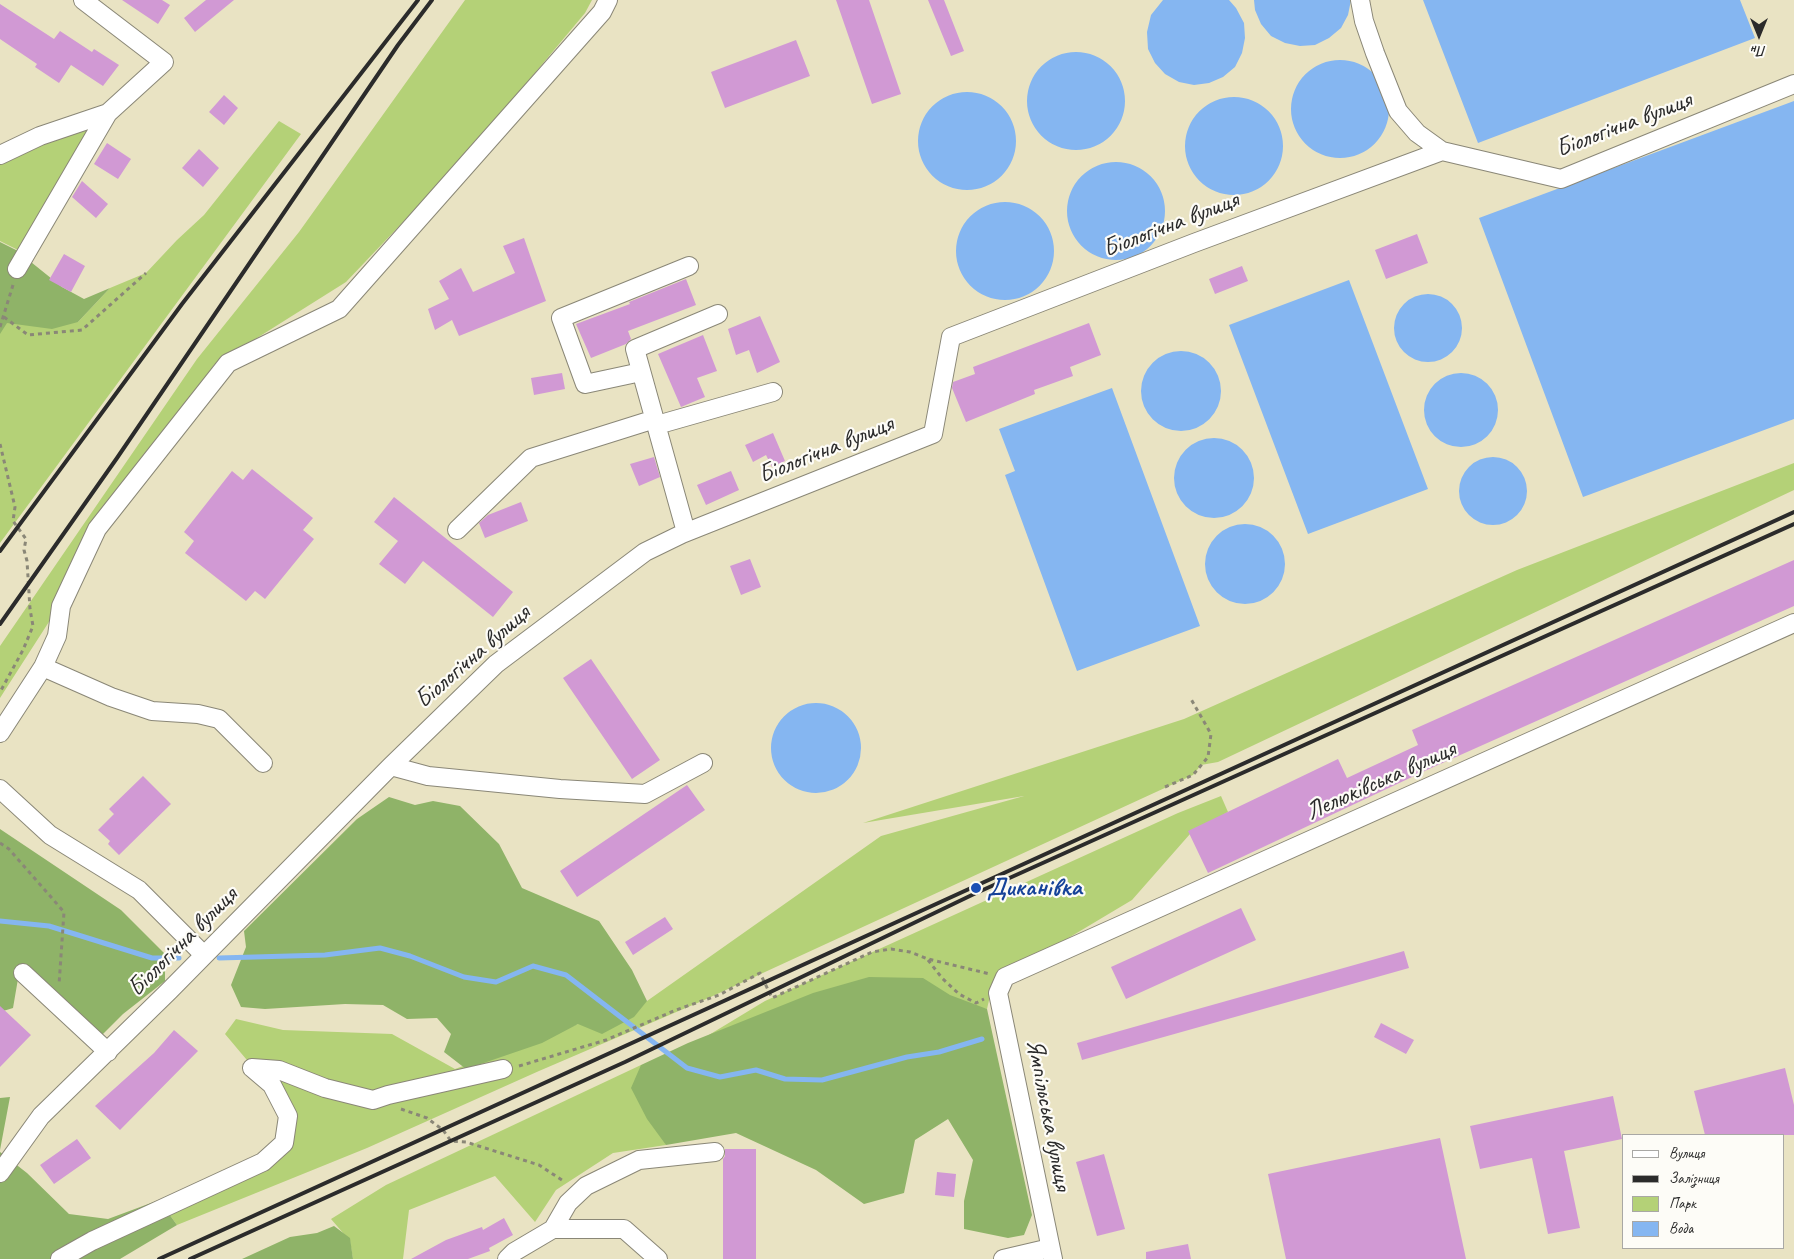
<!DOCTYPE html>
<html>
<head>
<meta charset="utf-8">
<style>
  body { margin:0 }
  #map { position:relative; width:1794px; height:1259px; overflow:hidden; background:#e9e3c3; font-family:Caveat,sans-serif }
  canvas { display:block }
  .legend { position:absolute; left:1622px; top:1134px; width:162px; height:115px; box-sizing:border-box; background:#fdfcf7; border:1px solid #a9a8a5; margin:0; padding:6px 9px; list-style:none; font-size:15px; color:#2b2b2b }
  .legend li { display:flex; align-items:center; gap:10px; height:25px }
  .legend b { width:25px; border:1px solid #a9a8a5 }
  .north { position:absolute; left:1734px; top:10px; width:50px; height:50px; -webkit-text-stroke:4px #fdfcf7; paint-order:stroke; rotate:180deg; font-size:14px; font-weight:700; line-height:20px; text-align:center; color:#2b2b2b }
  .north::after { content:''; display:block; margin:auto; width:18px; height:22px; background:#2b2b2b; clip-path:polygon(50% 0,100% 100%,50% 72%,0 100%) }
</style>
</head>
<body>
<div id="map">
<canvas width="1794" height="1259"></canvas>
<ul class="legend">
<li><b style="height:6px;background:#fff"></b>Вулиця</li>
<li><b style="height:6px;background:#2b2b2b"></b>Залізниця</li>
<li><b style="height:14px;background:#b4d177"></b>Парк</li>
<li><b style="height:14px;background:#85b6f1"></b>Вода</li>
</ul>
<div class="north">Пн</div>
</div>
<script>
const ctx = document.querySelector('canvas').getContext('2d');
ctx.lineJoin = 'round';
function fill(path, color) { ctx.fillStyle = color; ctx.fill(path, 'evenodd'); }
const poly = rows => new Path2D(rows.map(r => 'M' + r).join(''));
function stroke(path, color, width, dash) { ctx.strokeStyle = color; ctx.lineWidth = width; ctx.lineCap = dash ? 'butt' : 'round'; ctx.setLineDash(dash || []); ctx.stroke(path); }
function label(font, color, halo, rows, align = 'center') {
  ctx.font = font + ' Caveat,sans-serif'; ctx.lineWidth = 4.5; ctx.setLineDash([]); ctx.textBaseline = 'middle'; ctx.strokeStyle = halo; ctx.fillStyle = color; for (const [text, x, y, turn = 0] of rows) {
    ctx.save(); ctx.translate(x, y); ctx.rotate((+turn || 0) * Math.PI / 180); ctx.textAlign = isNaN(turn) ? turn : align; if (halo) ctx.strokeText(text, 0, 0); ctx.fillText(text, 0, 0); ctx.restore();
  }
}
fill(poly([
  [465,0,592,0,585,13,463,159,346,282,214,365,0,698,0,646,197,359,299,232],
  [108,113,26,254,0,241,0,155],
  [279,121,301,134,0,543,0,323,78,322,110,288,146,273,177,240,204,215],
  [1794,463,1794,490,1218,762,1201,765,1193,775,702,1001,539,1071,367,1148,177,1225,159,1200,263,1162,284,1143,278,1097,225,1034,236,1019,283,1030,392,1034,455,1069,578,1024,647,1001,881,836,1024,796,863,823,1184,719,1517,570],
  [1221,796,1228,812,1190,834,1132,900,993,983,987,1009,890,999,689,1047,765,1001,1178,813],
  [641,1065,666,1145,613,1153,556,1190,535,1222,495,1176,409,1210,403,1259,353,1259,350,1241,331,1219,386,1185]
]), '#b4d177');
fill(poly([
  [0,242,16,250,62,287,84,299,110,288,78,322,52,329,7,323,0,334],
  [389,797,415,805,433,801,460,806,499,844,522,888,599,921,632,970,647,1001,634,1017,602,1034,578,1024,542,1043,466,1069,444,1052,451,1034,437,1018,407,1019,383,1005,345,1004,265,1009,241,1007,231,985,246,947,244,931,357,819],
  [0,829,121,910,165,954,165,981,123,1014,101,1036,19,973,13,1008,0,1012],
  [869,977,923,978,950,995,987,1009,1032,1215,1024,1235,1008,1238,964,1229,964,1201,973,1160,948,1119,915,1140,904,1193,864,1204,816,1170,736,1133,666,1145,647,1119,631,1088,641,1065,688,1043,813,993],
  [10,1097,0,1150,0,1098],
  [0,1152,27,1173,69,1214,108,1219,159,1200,177,1225,120,1259,0,1259],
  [334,1226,350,1238,353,1259,242,1259,290,1237,317,1233]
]), '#8fb368');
fill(poly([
  [1163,0,1229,0,1236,8,1244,23,1245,38,1242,53,1235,67,1223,77,1209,83,1194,85,1179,82,1165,74,1155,63,1148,49,1147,32,1151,15],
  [1254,0,1351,0,1348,15,1341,28,1329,38,1315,45,1300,46,1285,43,1271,36,1261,24,1255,10],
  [1423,0,1740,0,1755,38,1478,143],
  '1027 101a49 49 0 1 1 98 0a49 49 0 1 1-98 0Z',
  '1291 109a49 49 0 1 1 98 0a49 49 0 1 1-98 0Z',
  '918 141a49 49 0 1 1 98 0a49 49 0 1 1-98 0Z',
  '1185 146a49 49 0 1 1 98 0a49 49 0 1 1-98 0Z',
  [1794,101,1794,419,1583,497,1479,218],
  '1067 211a49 49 0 1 1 98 0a49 49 0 1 1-98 0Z',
  '956 251a49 49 0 1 1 98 0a49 49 0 1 1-98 0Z',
  [1349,280,1428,489,1308,534,1229,325],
  '1394 328a34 34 0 1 1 68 0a34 34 0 1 1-68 0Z',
  '1141 391a40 40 0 1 1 80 0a40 40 0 1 1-80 0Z',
  '1424 410a37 37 0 1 1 74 0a37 37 0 1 1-74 0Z',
  [1112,388,1200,626,1077,671,1005,475,1015,471,999,429],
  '1174 478a40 40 0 1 1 80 0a40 40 0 1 1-80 0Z',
  '1459 491a34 34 0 1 1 68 0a34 34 0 1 1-68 0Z',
  '1205 564a40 40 0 1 1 80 0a40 40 0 1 1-80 0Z',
  '771 748a45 45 0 1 1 90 0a45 45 0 1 1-90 0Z'
]), '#85b6f1');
stroke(poly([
  [0,921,49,926,152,958,179,958],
  [219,958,325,955,380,948,410,956,464,977,496,982,533,966,566,975,687,1068,720,1077,756,1070,785,1079,822,1080,907,1057,939,1052,982,1039]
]), '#85b6f1', 5);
fill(poly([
  [122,0,162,0,170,5,158,24],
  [206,0,234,0,195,32,184,18],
  [836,0,869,0,901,94,872,104],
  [928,0,944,0,964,51,951,56],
  [0,4,54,39,60,31,92,52,94,49,119,65,103,86,71,65,59,83,35,67,37,64,0,39],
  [796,40,810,76,725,108,711,72],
  [224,95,238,108,224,125,209,112],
  [107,143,131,159,118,179,94,164],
  [199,149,219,168,203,187,182,168],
  [82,181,108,204,96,218,72,197],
  [1417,234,1428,263,1386,279,1375,250],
  [524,238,546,301,459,336,452,320,435,330,428,309,449,299,439,281,461,268,473,292,515,273,503,246],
  [64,254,85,266,71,292,49,280],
  [1242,266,1248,281,1215,294,1209,279],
  [686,279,696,305,628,331,631,339,626,344,591,358,576,324,630,304,629,302],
  [760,316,780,362,757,373,749,350,736,355,728,329],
  [1089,323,1101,355,1070,367,1073,376,1034,390,1035,394,966,422,952,388,953,382,975,374,973,367],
  [703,335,717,371,697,378,705,397,681,407,658,354],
  [562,373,565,389,534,395,531,378],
  [773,433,785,461,772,467,766,455,753,462,745,445],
  [654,457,660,477,639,486,630,464],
  [252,469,313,518,303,530,314,539,265,599,255,591,246,601,185,553,194,541,184,532,232,471,243,480],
  [731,471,739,490,706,505,697,485],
  [394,497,513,592,493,617,423,561,405,584,379,564,398,541,374,522],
  [521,502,528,521,485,538,479,523,488,515],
  [750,559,761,587,741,595,730,566],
  [1794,560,1794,606,1429,769,1208,873,1188,831,1338,759,1347,778,1418,745,1412,730],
  [591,659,660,760,632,779,563,678],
  [143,776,171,804,119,855,108,844,110,841,98,830,114,814,109,809],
  [687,785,705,810,577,897,560,871],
  [1241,908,1256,940,1126,999,1111,967],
  [665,917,673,929,633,955,625,942],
  [1404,951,1409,968,1082,1060,1077,1043],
  [0,1006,31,1035,0,1067],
  [1381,1023,1414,1040,1406,1054,1374,1037],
  [174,1030,198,1051,120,1130,95,1106,154,1053],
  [1785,1068,1794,1105,1794,1135,1705,1135,1694,1091],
  [1613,1096,1622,1139,1564,1151,1580,1228,1548,1234,1532,1158,1480,1169,1470,1126],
  [1440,1138,1466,1259,1286,1259,1268,1174],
  [77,1139,91,1158,54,1184,40,1165],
  [725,1149,756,1149,756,1259,723,1259,723,1159,725,1156],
  [1104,1154,1125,1229,1097,1236,1076,1162],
  [937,1172,956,1174,954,1197,935,1195],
  [504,1218,513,1235,489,1248,490,1251,468,1259,411,1259,446,1240,482,1227,483,1230],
  [1188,1244,1191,1259,1146,1259,1146,1252]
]), '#d199d4');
const minor = poly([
  [1360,0,1364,21,1375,53,1398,111,1417,133,1442,151],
  [0,155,40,136,108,113,164,62,83,0],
  [17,269,108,113],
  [641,372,585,384,561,318,689,266],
  [657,425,773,392],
  [457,530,531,458,655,419],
  [686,532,635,349,718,314],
  [43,667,111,697,152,711,198,714,219,719,263,763],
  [0,733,43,667,57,636,61,606,97,529,228,363,339,309,602,12,608,0],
  [391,766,428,776,560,789,645,794,703,763],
  [0,789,50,835,139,890,204,955],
  [23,973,108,1052],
  [252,1068,279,1070,325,1088,373,1100,388,1095,503,1069],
  [0,1173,41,1116,169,991,391,766,496,664,645,552,682,534,933,434,951,337,1194,243,1442,151,1561,179,1794,84],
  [553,1229,568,1203,586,1186,639,1160,715,1152],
  [60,1259,92,1241,263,1162,284,1143,288,1116,272,1085,252,1068],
  [507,1259,514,1252,553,1229,624,1229,658,1259],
  [1003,1259,1050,1248],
  [1053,1259,998,993,1005,977,1794,623]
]);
stroke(minor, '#8a8777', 20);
stroke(poly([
  [4,317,28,335,82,330,146,273],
  [0,327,13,285],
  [0,444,15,507,13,521,26,539,24,550,27,561,30,609,33,626,23,650,0,692],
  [1165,787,1193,775,1208,757,1211,734,1191,699],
  [0,843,9,849,64,912,59,985],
  [928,960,942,978,959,994,976,1003,984,999],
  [519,1066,606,1040,676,1010,719,995,760,973,772,998,872,952,891,949,910,952,928,959,990,974],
  [401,1109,427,1118,443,1130,451,1141,466,1142,539,1165,565,1182]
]), '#8a8777', 3, [4, 4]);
stroke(minor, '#fff', 18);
stroke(poly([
  [0,551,182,304,418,0],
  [0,624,117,458,398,45,432,0],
  [159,1259,1794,512],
  [190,1259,625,1062,974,894,1794,524]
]), '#2b2b2b', 4);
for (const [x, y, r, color] of [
  [976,888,6,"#1a4fb4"]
]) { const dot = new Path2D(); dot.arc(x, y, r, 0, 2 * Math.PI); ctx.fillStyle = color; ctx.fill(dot); stroke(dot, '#fdfcf7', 2); }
label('25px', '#2b2b2b', '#fdfcf7', [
  ["Біологічна вулиця",1624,125,-21],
  ["Біологічна вулиця",1171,225,-21],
  ["Біологічна вулиця",826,450,-22],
  ["Біологічна вулиця",473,657,-41],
  ["Лелюківська вулиця",1381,781,-24],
  ["Біологічна вулиця",183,942,-45],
  ["Ямпільська вулиця",1048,1115,79]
]);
label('bold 25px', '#164399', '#fdfcf7', [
  ["Диканівка",987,888]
], 'left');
</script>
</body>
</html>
